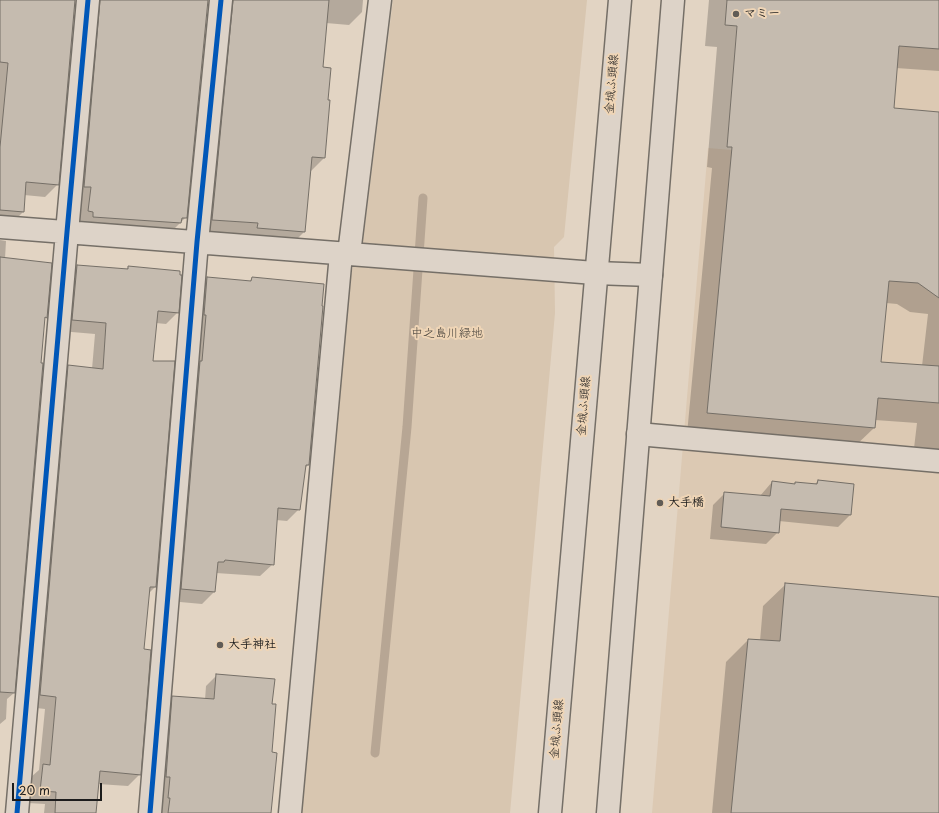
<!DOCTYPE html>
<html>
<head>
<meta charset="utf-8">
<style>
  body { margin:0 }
  #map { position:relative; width:939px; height:813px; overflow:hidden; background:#e2d4c3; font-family:"Playpen Sans",sans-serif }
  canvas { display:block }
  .scale { position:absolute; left:12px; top:783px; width:90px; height:18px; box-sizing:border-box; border:2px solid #1c1c1c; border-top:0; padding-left:5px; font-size:12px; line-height:14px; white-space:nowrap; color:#1c1c1c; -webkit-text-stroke:3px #efd5b6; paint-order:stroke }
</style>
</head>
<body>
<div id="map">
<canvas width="939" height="813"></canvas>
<div class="scale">20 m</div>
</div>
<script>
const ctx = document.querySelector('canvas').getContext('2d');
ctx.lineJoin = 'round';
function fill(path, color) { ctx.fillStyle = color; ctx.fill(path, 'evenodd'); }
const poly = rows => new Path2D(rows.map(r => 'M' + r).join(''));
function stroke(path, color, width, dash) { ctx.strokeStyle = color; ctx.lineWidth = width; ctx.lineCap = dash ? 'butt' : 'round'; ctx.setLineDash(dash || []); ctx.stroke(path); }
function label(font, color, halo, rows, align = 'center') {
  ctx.font = font + ' "Playpen Sans","Klee One",sans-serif'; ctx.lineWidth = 4; ctx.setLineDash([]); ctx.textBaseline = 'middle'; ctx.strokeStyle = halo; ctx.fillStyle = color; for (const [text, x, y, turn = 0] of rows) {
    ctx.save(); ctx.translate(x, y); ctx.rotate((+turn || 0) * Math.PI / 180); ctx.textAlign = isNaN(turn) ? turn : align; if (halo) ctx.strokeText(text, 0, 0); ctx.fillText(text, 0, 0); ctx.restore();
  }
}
fill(poly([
  [840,0,939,0,939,813,652,813,708,148,828,158]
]), '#dcc9b3');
fill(poly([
  [393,0,587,0,564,237,554,247,555,313,510,813,299,813,344,299,365,225]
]), '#d8c6b0');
fill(poly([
  [0,0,75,0,58,184,45,197,24,195,23,212,10,225,0,224],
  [77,0,207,0,186,217,173,230,76,224],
  [210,0,363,0,362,12,349,25,326,23,322,68,327,101,329,101,324,158,311,171,310,170,304,232,292,244,200,232,216,2],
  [709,0,939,0,939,71,896,68,892,109,939,113,939,467,912,465,917,423,875,420,874,428,853,448,687,434,712,168,707,167,717,47,705,46],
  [886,303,897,304,910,312,928,314,922,366,880,362],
  [0,240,6,241,5,259,46,317,43,320,14,693,7,699,6,719,0,724],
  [77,266,126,270,128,267,178,312,166,324,156,323,152,362,155,587,149,593,143,650,140,774,128,786,98,784,95,813,44,813,45,804,28,803,31,777,39,770,45,709,28,707,56,379,68,366,92,369,95,334,60,331,65,278],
  [207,278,249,282,252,278,322,307,308,465,304,469,299,509,287,521,276,520,273,564,260,576,216,573,214,592,202,604,169,601,195,290],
  [818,481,853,484,850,515,838,527,779,521,778,532,766,544,710,539,713,505,725,493,760,496,772,482,794,485,795,483,814,485],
  [786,584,939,598,939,813,712,813,726,662,748,640,760,641,763,606],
  [217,675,271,705,270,813,159,813,162,707,173,697,205,700,206,686]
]), '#0003');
stroke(poly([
  [375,753,407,427,423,198]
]), '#b7a694', 9);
const building = poly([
  [0,0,75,0,59,185,26,182,24,212,0,210,0,147,8,63,0,62,0,0],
  [100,0,208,0,187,218,182,218,181,223,93,217,93,212,88,211,91,187,84,187,100,0],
  [233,0,329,0,323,67,331,68,328,100,330,100,325,158,312,157,305,232,257,228,258,223,212,220,233,0],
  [727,0,939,0,939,49,899,46,894,108,939,112,939,298,918,283,889,281,881,362,939,366,939,403,878,398,875,428,707,413,732,147,727,147,737,26,725,25,727,0],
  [0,257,52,263,47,318,45,317,41,363,43,363,15,693,0,692,0,257],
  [77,265,128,269,128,266,180,271,180,275,182,275,179,313,158,311,153,361,175,361,156,587,150,587,144,649,151,650,141,775,100,771,96,813,55,813,56,792,40,791,43,764,50,765,56,697,40,695,68,365,103,369,106,323,72,320,77,265],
  [207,277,251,281,252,277,324,284,322,306,323,306,309,465,306,465,300,510,278,508,274,565,225,560,224,562,218,562,215,592,181,589,200,361,202,361,206,315,204,315,207,277],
  [818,480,854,484,851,515,781,509,779,533,721,527,724,492,770,496,772,481,795,484,795,482,817,484,818,480],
  [785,583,939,597,939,813,731,813,748,639,780,641,785,583],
  [216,674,275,679,272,704,276,704,272,752,277,753,271,813,168,813,170,798,168,798,170,777,166,777,172,696,214,699,216,674]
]);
fill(building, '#c5bbaf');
stroke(building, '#756f67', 1);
const minor = poly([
  [0,227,595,273,651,275],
  [349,254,380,0],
  [638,434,939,461],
  [17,813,67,232,88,0],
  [150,813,197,242,221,0],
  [290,813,341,254]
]);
const major = poly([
  [550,813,620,0],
  [608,813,673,0]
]);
stroke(minor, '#756f67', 25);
stroke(major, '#756f67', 25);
stroke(minor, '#ddd3c8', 22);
stroke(major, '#ddd3c8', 22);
stroke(poly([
  [17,813,67,232,88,0],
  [150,813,197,242,221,0]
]), '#0057b8', 5);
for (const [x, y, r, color] of [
  [736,14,4,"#615c56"],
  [660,503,4,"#615c56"],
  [220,645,4,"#615c56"]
]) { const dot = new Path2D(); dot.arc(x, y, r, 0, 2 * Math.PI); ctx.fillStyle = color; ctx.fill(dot); stroke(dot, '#efd5b6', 1.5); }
label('bold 12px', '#1c1c1c', '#efd5b6', [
  ["マミー",744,14],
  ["大手橋",668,503],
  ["大手神社",228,645]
], 'left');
label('12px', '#1c1c1c', '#efd5b6', [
  ["金城ふ頭線",612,84,-85],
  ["金城ふ頭線",584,406,-85],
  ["金城ふ頭線",557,729,-85]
]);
label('12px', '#49443d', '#efd5b6', [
  ["中之島川緑地",447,334]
]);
</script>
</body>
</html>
